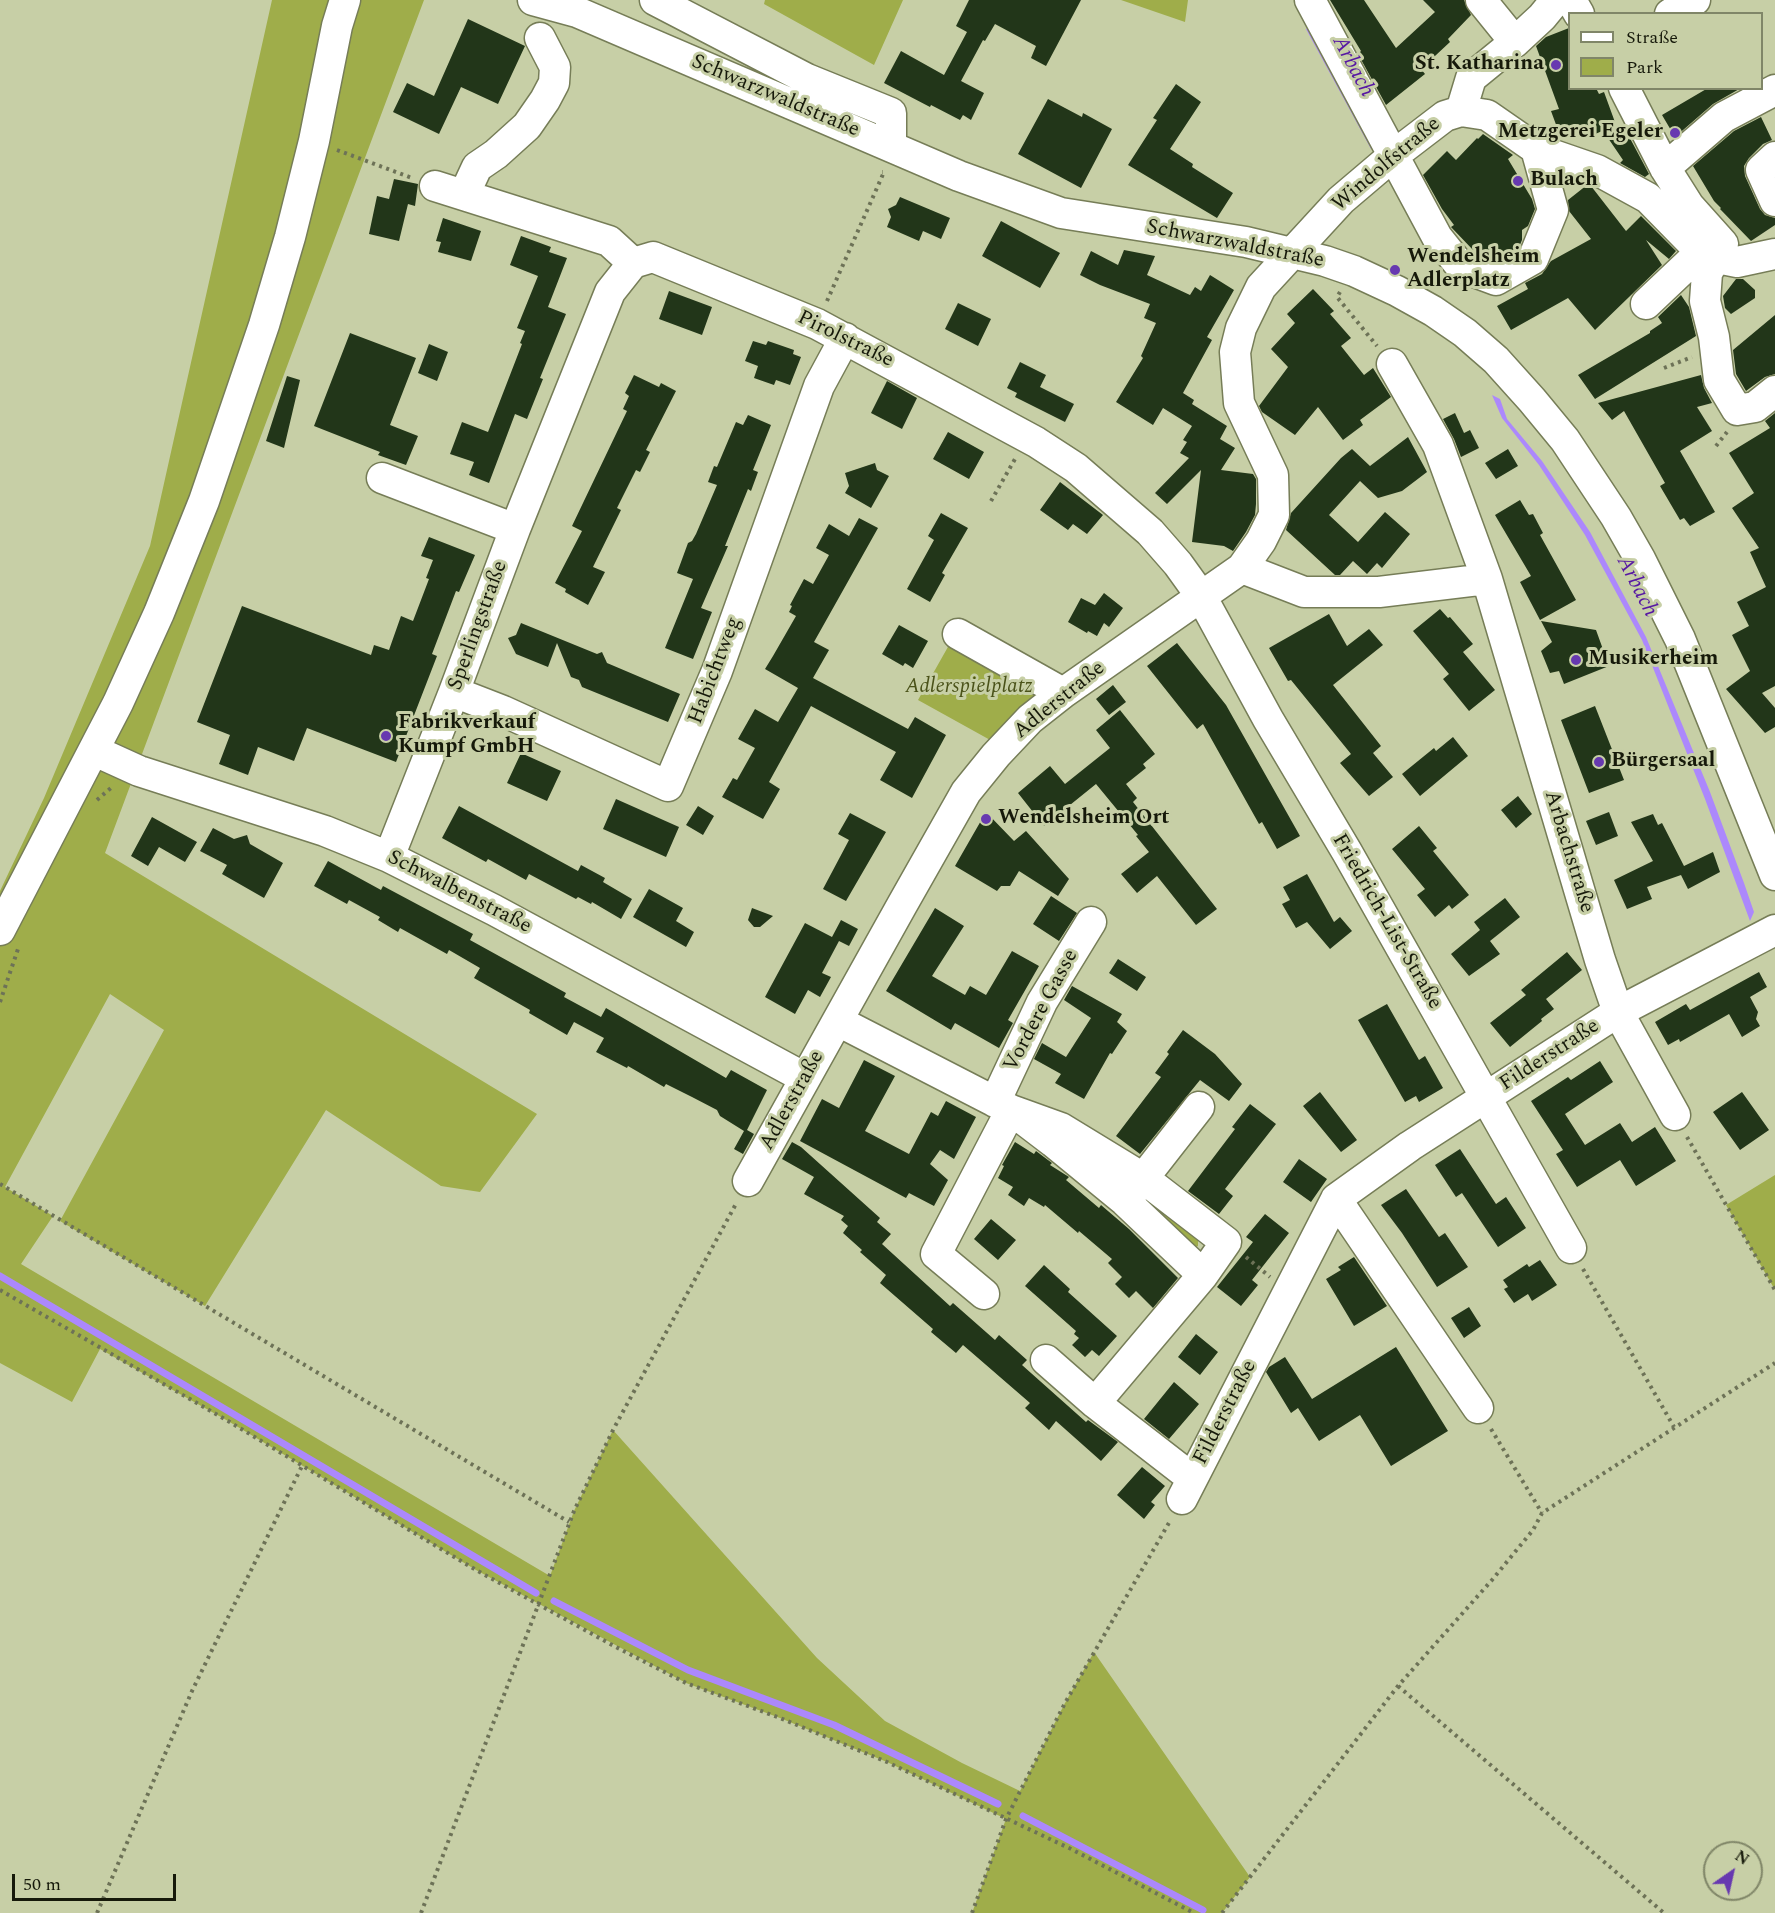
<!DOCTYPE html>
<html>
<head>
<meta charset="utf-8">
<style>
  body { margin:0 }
  #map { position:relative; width:1775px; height:1913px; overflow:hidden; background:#c7cfa6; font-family:Spectral,serif }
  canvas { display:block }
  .legend { position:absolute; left:1568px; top:12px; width:195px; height:78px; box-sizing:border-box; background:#c7cfa6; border:2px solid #808668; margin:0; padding:8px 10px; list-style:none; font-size:18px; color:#16190a }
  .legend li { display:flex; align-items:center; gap:12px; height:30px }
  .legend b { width:30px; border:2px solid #808668 }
  .north { position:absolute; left:1703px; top:1841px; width:60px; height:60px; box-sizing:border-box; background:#c7cfa6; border:2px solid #808668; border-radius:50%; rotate:34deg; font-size:16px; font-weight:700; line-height:24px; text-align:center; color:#16190a }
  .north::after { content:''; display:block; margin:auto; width:21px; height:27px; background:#6739b0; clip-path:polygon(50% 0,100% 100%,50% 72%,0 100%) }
  .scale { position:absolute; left:12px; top:1874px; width:164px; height:27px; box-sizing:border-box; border:3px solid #16190a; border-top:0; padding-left:8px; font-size:18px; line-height:21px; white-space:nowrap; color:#16190a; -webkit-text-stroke:4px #c7cfa6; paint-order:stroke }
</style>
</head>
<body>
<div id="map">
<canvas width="1775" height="1913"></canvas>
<ul class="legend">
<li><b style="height:8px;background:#fff"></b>Straße</li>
<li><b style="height:16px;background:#9fad4a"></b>Park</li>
</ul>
<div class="north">N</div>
<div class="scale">50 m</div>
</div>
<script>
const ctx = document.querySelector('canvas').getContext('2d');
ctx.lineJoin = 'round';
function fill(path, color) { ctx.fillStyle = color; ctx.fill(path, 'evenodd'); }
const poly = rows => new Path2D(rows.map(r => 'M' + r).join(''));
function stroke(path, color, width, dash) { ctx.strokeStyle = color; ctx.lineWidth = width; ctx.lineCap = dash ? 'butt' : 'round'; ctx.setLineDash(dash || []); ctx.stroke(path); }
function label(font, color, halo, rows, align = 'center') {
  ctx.font = font + ' Spectral,serif'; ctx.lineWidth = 6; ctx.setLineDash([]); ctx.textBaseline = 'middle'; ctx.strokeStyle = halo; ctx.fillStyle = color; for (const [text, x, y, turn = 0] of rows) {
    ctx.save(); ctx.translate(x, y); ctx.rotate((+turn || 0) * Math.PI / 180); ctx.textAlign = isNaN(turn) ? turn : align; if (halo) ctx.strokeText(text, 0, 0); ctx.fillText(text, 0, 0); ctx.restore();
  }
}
fill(poly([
  [272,0,424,0,105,853,537,1114,480,1192,441,1186,326,1110,205,1306,60,1221,164,1030,110,994,5,1187,53,1216,21,1264,550,1576,574,1511,613,1430,817,1658,885,1721,962,1763,1020,1791,1065,1703,1094,1652,1250,1877,1222,1913,972,1913,1006,1819,887,1762,780,1718,686,1683,476,1570,228,1421,100,1349,72,1402,0,1363,0,891,44,798,150,546],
  [765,0,903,0,874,65,764,4],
  [1121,0,1188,0,1185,22],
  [953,638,1048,691,992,741,918,700],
  [1775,1175,1775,1290,1726,1205],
  [1154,1201,1198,1237,1198,1246,1194,1248,1148,1209]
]), '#9fad4a');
fill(poly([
  [1312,26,1377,145,1371,149,1306,29],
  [1492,395,1500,399,1507,419,1542,461,1590,532,1646,637,1710,792,1744,883,1754,912,1750,921,1705,799,1642,640,1585,535,1539,465,1502,418]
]), '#ac88fc');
stroke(poly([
  [0,1276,536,1593],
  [554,1601,688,1670,834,1725,998,1804],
  [1023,1816,1203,1910]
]), '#ac88fc', 7);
fill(poly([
  [969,0,1081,0,1046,66,1031,58,1036,46,995,24,985,41,983,40,961,81,984,93,971,120,963,115,960,120,931,105,930,107,884,83,901,51,944,75,967,32,956,26],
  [1330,0,1364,0,1396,48,1435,12,1423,0,1464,0,1471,15,1448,39,1450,42,1421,69,1425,74,1386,105,1358,54,1361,51],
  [468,19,525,46,498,104,461,87,439,134,393,112,407,83,434,96],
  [1569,28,1569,88,1596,88,1599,94,1604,92,1616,125,1586,138,1569,129,1569,132,1567,132,1565,127,1558,130,1551,111,1559,109,1536,46,1546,37],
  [1176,84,1201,102,1170,149,1193,164,1192,167,1233,193,1217,218,1128,165,1157,120,1153,118],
  [1708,88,1741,88,1713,104,1675,137,1662,115],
  [1048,99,1082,117,1083,113,1112,129,1081,188,1018,154],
  [1761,117,1772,140,1763,144,1749,158,1744,166,1745,176,1760,209,1765,215,1775,218,1775,225,1751,241,1720,209,1721,208,1714,201,1693,166,1734,131],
  [1624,127,1649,174,1645,177,1620,163,1623,160,1608,138],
  [1483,134,1513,155,1508,159,1532,199,1535,209,1528,226,1522,230,1522,240,1519,247,1496,260,1474,254,1474,251,1451,227,1454,225,1442,209,1423,175,1447,151,1456,160,1477,138,1478,139],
  [394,179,418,184,415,206,408,204,399,241,369,234,377,196,389,199],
  [1587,185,1591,186,1626,231,1641,216,1676,251,1669,259,1646,240,1662,265,1595,330,1568,298,1511,330,1497,306,1528,289,1525,283,1542,274,1551,261,1591,239,1569,211,1568,200],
  [900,197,950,218,941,239,923,231,919,241,887,227,891,217,888,209,896,205],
  [443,218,481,231,471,261,438,252,441,242,436,241],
  [1001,221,1060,253,1040,288,982,256],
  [521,236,551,247,549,252,567,258,548,307,566,314,540,378,543,379,527,419,515,414,489,483,469,475,474,462,450,454,462,422,488,432,522,344,520,343,525,331,517,328,538,276,510,265],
  [1124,250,1155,256,1147,275,1190,295,1195,287,1201,291,1210,275,1234,290,1207,337,1212,340,1183,393,1194,400,1192,404,1227,426,1220,439,1235,448,1221,470,1253,474,1256,479,1256,504,1255,515,1246,532,1233,551,1224,546,1192,542,1201,470,1167,504,1155,493,1189,458,1180,453,1187,442,1183,440,1192,426,1163,408,1153,425,1116,402,1143,358,1141,356,1156,323,1144,318,1150,304,1100,285,1080,275,1091,251,1118,265],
  [1736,279,1743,279,1755,290,1755,298,1731,314,1725,308,1723,296],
  [1313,289,1334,311,1330,314,1351,338,1341,346,1364,375,1373,368,1391,397,1360,420,1363,425,1343,440,1318,407,1295,435,1262,412,1259,406,1288,367,1271,349,1295,323,1287,314],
  [669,291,712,307,702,335,659,319],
  [1681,295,1689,307,1696,336,1595,399,1578,375,1650,333,1650,331,1662,323,1658,317],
  [958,303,991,319,978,346,945,329],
  [1775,315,1775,374,1765,377,1746,391,1736,374,1733,350],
  [350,333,416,358,390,425,418,436,406,465,378,455,380,452,314,426],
  [753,341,766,345,768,341,794,350,793,354,801,357,790,385,776,380,774,385,754,378,758,366,745,361],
  [429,344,448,352,437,381,418,373],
  [1020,362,1046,375,1040,387,1074,404,1065,422,1015,397,1017,393,1007,388],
  [634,375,659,387,661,383,676,391,646,450,650,452,640,472,636,470,617,508,621,510,593,567,605,572,588,605,565,592,566,589,555,583,582,531,572,526,627,411,623,409,629,396,625,393],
  [1701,375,1704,388,1712,403,1697,407,1712,431,1680,451,1715,512,1690,526,1684,518,1680,520,1660,486,1665,483,1624,411,1612,420,1598,403],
  [287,376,300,380,284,448,266,441],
  [887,381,917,398,902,429,871,413],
  [1455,413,1464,433,1470,430,1479,448,1461,457,1454,439,1443,419],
  [1775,413,1775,686,1762,693,1775,708,1775,727,1765,733,1726,689,1750,671,1732,635,1749,626,1737,602,1766,587,1750,552,1759,548,1732,508,1754,493,1729,453,1770,428,1765,421],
  [748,415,771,425,753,470,758,472,751,491,748,489,725,546,728,546,701,608,712,612,693,659,665,648,693,579,677,573,688,543,692,541,696,534,717,485,708,482,714,466,717,467,736,422,743,425],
  [948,432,984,452,969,479,933,459],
  [1408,437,1427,472,1402,491,1378,498,1360,481,1329,515,1358,542,1385,512,1410,534,1382,568,1377,563,1367,574,1353,561,1340,575,1335,575,1286,530,1291,513,1341,458,1352,449,1370,466],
  [1508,449,1518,466,1496,479,1485,463],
  [875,463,877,470,889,476,871,508,845,493,849,486,845,473],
  [1060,482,1103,515,1087,534,1073,524,1068,530,1040,510],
  [1520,500,1529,515,1533,514,1543,533,1540,535,1576,600,1540,620,1520,582,1531,576,1495,515],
  [941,513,968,528,942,573,945,575,930,602,907,589,934,540,928,536],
  [859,518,878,528,814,642,829,650,813,678,908,729,915,717,946,735,912,798,880,780,896,752,811,706,769,782,780,789,763,819,722,797,733,778,737,780,755,748,738,739,755,709,778,722,798,688,765,669,773,656,775,657,773,656,796,616,789,612,792,606,790,605,804,579,813,584,829,555,816,548,829,524,849,536],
  [429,537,475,555,459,592,456,591,432,654,437,656,396,762,307,728,294,761,258,747,248,775,219,764,230,735,197,722,242,606,371,655,374,645,389,650,401,616,413,621,429,579,426,578,433,560,421,556],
  [1104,593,1123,608,1109,627,1104,623,1097,636,1088,631,1087,633,1068,622,1081,598,1095,605],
  [1440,609,1448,618,1450,617,1473,644,1463,652,1495,690,1469,711,1443,679,1449,674,1413,631],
  [1329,614,1347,646,1369,629,1383,645,1333,685,1381,746,1373,753,1393,777,1369,796,1340,763,1351,754,1291,680,1288,681,1269,648],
  [1541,621,1596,630,1609,666,1564,684,1559,671,1550,673,1541,651,1552,642],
  [521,623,597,654,602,652,607,663,680,694,668,722,582,687,579,680,571,677,557,643,548,667,516,654,508,638,516,635],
  [899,625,928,641,913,668,905,663,903,666,882,654],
  [1177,643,1226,705,1300,836,1277,849,1262,822,1259,824,1203,724,1197,729,1147,666],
  [1113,685,1126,702,1109,715,1096,699],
  [1595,706,1624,780,1589,793,1561,720],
  [1120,710,1155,754,1143,764,1146,768,1126,784,1137,798,1133,802,1217,909,1196,925,1157,876,1137,893,1121,874,1149,852,1136,836,1138,835,1096,784,1044,826,1018,793,1050,766,1065,784,1110,748,1096,730],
  [1453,737,1468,756,1420,796,1402,774,1434,748,1436,751],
  [521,753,561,771,547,801,507,783],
  [1518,796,1532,814,1516,828,1501,810],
  [616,799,679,827,666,857,603,829],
  [459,806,578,871,581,865,605,878,603,882,632,899,621,919,592,902,591,904,578,897,576,899,529,874,526,880,488,859,486,862,442,838],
  [698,806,714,816,703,835,686,825],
  [986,812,1014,841,1026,831,1069,879,1058,896,1019,871,1010,886,1001,886,997,891,955,866],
  [1609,812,1618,836,1596,845,1586,821],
  [850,813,886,832,846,901,823,889,849,840,838,834],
  [1653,814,1658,825,1662,823,1684,866,1713,852,1720,872,1688,889,1681,875,1647,887,1652,899,1627,909,1614,880,1653,861,1631,822],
  [152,817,197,842,185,862,159,847,148,866,131,856],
  [1419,826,1437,848,1433,851,1469,895,1452,909,1449,905,1435,917,1417,895,1425,889,1392,849],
  [213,828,234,839,247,835,250,844,283,863,264,898,222,874,227,865,200,851],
  [328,861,381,890,383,886,473,934,470,940,566,993,564,997,601,1017,606,1008,726,1078,731,1070,767,1090,747,1130,754,1134,743,1154,734,1149,744,1131,720,1116,717,1110,692,1097,666,1084,664,1087,628,1066,627,1068,596,1052,604,1038,574,1022,567,1035,529,1013,530,1010,474,978,480,968,449,950,447,954,400,928,398,932,378,920,380,917,349,900,347,904,314,886],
  [1307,874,1334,922,1340,917,1352,931,1330,949,1307,922,1296,928,1282,904,1290,900,1283,887],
  [649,889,683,908,676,921,694,932,686,947,633,917],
  [1051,896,1077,913,1059,941,1033,924],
  [1505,898,1520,917,1490,941,1500,954,1469,976,1451,954,1480,930,1474,922],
  [752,908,773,916,760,927,754,927,748,920],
  [935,908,964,926,932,976,965,995,970,986,986,995,1012,951,1039,966,1008,1020,1013,1023,999,1048,955,1023,951,1030,886,991],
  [841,920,858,929,849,946,839,941,822,973,831,977,820,997,808,990,795,1014,765,997,805,923,832,937],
  [1567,952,1582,970,1546,999,1554,1009,1541,1019,1542,1021,1510,1047,1490,1023,1526,995,1521,990],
  [1118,959,1146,977,1137,991,1109,973],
  [1759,972,1767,987,1750,997,1758,1012,1756,1019,1760,1026,1742,1037,1729,1014,1680,1042,1679,1039,1668,1045,1655,1022,1686,1004,1690,1010],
  [1072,986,1122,1014,1117,1022,1127,1031,1112,1054,1110,1053,1084,1099,1055,1083,1061,1074,1034,1059,1042,1043,1066,1057,1091,1018,1064,1000],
  [1387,1004,1419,1060,1425,1056,1443,1088,1419,1102,1416,1096,1405,1102,1358,1020],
  [1183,1030,1215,1054,1242,1084,1229,1101,1200,1080,1140,1154,1116,1136,1161,1077,1155,1073,1169,1054,1167,1052],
  [864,1060,895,1076,865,1131,909,1154,931,1112,938,1116,946,1101,976,1117,954,1159,940,1150,930,1164,948,1180,934,1206,909,1193,906,1198,800,1141,822,1099,839,1108],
  [1600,1061,1613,1082,1565,1114,1585,1145,1620,1123,1632,1142,1655,1127,1676,1161,1636,1186,1620,1160,1577,1187,1556,1154,1563,1150,1531,1101,1568,1077,1571,1080],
  [1320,1092,1357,1140,1341,1152,1303,1106],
  [1742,1092,1769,1130,1740,1150,1713,1112],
  [1250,1104,1276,1124,1225,1189,1233,1196,1219,1214,1188,1191,1235,1129,1232,1127],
  [792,1142,801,1147,880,1218,877,1222,891,1234,882,1244,950,1306,953,1303,995,1340,999,1335,1027,1360,1022,1365,1086,1422,1088,1420,1118,1442,1101,1461,1056,1421,1049,1430,1025,1408,1030,1403,963,1345,956,1353,931,1332,933,1329,880,1283,886,1275,860,1252,862,1250,843,1233,848,1226,841,1220,844,1216,804,1194,814,1177,782,1159],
  [1015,1142,1034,1154,1036,1151,1052,1163,1050,1165,1069,1177,1066,1180,1099,1208,1101,1205,1129,1229,1178,1278,1153,1308,1136,1291,1129,1298,1115,1284,1122,1277,1108,1263,1112,1259,1079,1231,1078,1233,1045,1205,1044,1207,1029,1198,1024,1206,1008,1195,1013,1187,998,1178,1004,1166,1002,1165],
  [1460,1149,1496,1204,1506,1197,1526,1228,1498,1247,1462,1193,1456,1197,1435,1165],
  [1299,1159,1327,1179,1311,1202,1283,1182],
  [1406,1189,1439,1237,1445,1233,1468,1267,1437,1287,1402,1233,1381,1205],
  [1265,1214,1289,1233,1252,1280,1258,1285,1241,1306,1217,1287,1253,1242,1246,1237],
  [991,1219,1016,1240,998,1260,974,1239],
  [1354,1257,1387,1306,1354,1326,1326,1279,1341,1270,1338,1267],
  [1540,1260,1557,1285,1532,1301,1528,1294,1514,1303,1504,1289,1508,1287,1503,1280,1527,1264,1529,1267],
  [1044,1265,1070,1289,1068,1292,1117,1336,1099,1356,1092,1350,1085,1357,1072,1345,1079,1338,1074,1334,1076,1331,1025,1286],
  [1469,1307,1481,1326,1464,1338,1451,1318],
  [1196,1334,1218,1352,1200,1375,1178,1357],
  [1396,1347,1448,1431,1391,1466,1360,1415,1319,1441,1298,1408,1291,1413,1266,1372,1269,1367,1285,1357,1312,1399],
  [1174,1382,1199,1404,1169,1439,1144,1419],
  [1142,1467,1165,1486,1151,1502,1155,1505,1144,1519,1117,1495]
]), '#223619');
const minor = poly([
  [533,0,577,12],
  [559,0,577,12,959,176,1061,213,1246,242,1325,261,1354,271,1397,291,1433,311,1465,333,1496,360,1532,400,1565,440,1616,517,1640,559,1680,639,1775,875],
  [655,0,807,79,891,113,891,146],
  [1310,0,1437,237,1461,267,1496,280,1533,259,1553,210,1536,149],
  [1481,0,1515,42],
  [1571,0,1579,14],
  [1670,14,1695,0],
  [1624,88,1665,168,1689,206,1723,244,1707,273,1705,301,1714,337,1719,380,1737,410,1755,407,1775,391],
  [1461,111,1471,78,1515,42,1542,17,1556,0],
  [1775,157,1761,170,1775,201],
  [1665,168,1724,117,1775,90],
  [435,186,609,241,633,263,653,257,817,324,1036,442,1076,468,1150,532,1178,564,1201,596,1268,719,1347,852,1571,1248],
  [464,195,477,167,496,154,527,126,545,100,554,83,555,67,540,38],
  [1646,304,1703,250],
  [1392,364,1438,445,1487,579,1600,960,1618,1012,1675,1115],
  [382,478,515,529],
  [1242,568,1304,592,1379,592,1487,579],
  [958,634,1063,693],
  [454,692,503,711,668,786,717,671,819,386,845,338],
  [95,751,139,771,325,831,389,857,494,910,805,1078],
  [389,857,454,692,515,529,610,292,633,263],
  [0,930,118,703,159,613,204,501,264,325,290,237,314,141,337,26,345,0],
  [838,1021,1011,1110,1053,1142,1125,1201,1203,1275,1095,1403],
  [995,1102,1042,1002,1091,922],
  [748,1181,902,905,966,792,996,755,1030,719,1063,693,1242,568,1261,541,1274,515,1273,475,1239,403,1235,352,1241,328,1261,287,1341,200,1394,155,1445,116,1461,111,1487,115,1536,149,1597,170,1648,198,1693,244,1717,258,1737,262,1775,254],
  [1131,1194,1199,1107],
  [1336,1199,1478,1408],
  [984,1294,936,1254,1011,1110,1061,1128,1143,1178,1226,1242,1203,1275],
  [1046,1360,1095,1403,1184,1472],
  [1182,1499,1336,1199,1410,1146,1618,1012,1775,930]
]);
stroke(minor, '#767d57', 33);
stroke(poly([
  [337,150,412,178],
  [1340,292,1337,297,1377,346],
  [827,301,884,172,882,172],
  [1664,368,1692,357],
  [1716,446,1727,432],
  [991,501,1015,459],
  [97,800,112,787],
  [0,1002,18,949],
  [1687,1137,1775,1290],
  [0,1184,569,1522],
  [1246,1257,1270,1277],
  [1583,1269,1674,1427],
  [0,1290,228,1421,476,1570,614,1646,686,1683,780,1718,887,1762,1071,1849,1194,1913],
  [1491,1429,1542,1513],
  [1398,1686,1664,1913],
  [97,1913,192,1691,302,1466],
  [421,1913,574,1511,613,1430,737,1202],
  [972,1913,1006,1819,1065,1703,1170,1521],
  [1222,1913,1398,1686,1492,1580,1533,1530,1542,1513,1775,1363]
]), '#6d7257', 4, [3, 4.5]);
stroke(minor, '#fff', 30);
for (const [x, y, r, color] of [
  [1556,65,6,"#6739b0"],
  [1675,133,6,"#6739b0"],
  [1518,181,6,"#6739b0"],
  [1395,270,6,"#6739b0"],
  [1576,660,6,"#6739b0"],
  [386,736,6,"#6739b0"],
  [1599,762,6,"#6739b0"],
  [986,819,6,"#6739b0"]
]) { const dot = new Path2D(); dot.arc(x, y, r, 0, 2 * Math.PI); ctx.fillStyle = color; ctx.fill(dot); stroke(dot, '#c7cfa6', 2); }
label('bold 21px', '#16190a', '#c7cfa6', [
  ["St. Katharina",1544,65,"right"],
  ["Metzgerei Egeler",1663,133,"right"],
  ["Bulach",1530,181],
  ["Wendelsheim",1407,258],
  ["Adlerplatz",1407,282],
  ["Musikerheim",1588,660],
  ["Fabrikverkauf",398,724],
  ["Kumpf GmbH",398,748],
  ["Bürgersaal",1611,762],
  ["Wendelsheim Ort",998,819]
], 'left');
label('21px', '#16190a', '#c7cfa6', [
  ["Schwarzwaldstraße",775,97,23],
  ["Windolfstraße",1387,165,-40],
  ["Schwarzwaldstraße",1235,245,11],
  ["Pirolstraße",845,340,26],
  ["Sperlingstraße",479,626,-70],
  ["Habichtweg",716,671,-69],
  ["Adlerstraße",1060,701,-39],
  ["Arbachstraße",1568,852,73],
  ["Schwalbenstraße",459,893,27],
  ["Friedrich-List-Straße",1386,922,60],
  ["Vordere Gasse",1042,1011,-62],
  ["Filderstraße",1550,1056,-33],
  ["Adlerstraße",793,1101,-61],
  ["Filderstraße",1226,1413,-63]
]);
label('italic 21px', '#4a5219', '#c7cfa6', [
  ["Adlerspielplatz",969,688]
]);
label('italic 22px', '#5718a3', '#c7cfa6', [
  ["Arbach",1352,67,62],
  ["Arbach",1636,587,63]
]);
</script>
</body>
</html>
